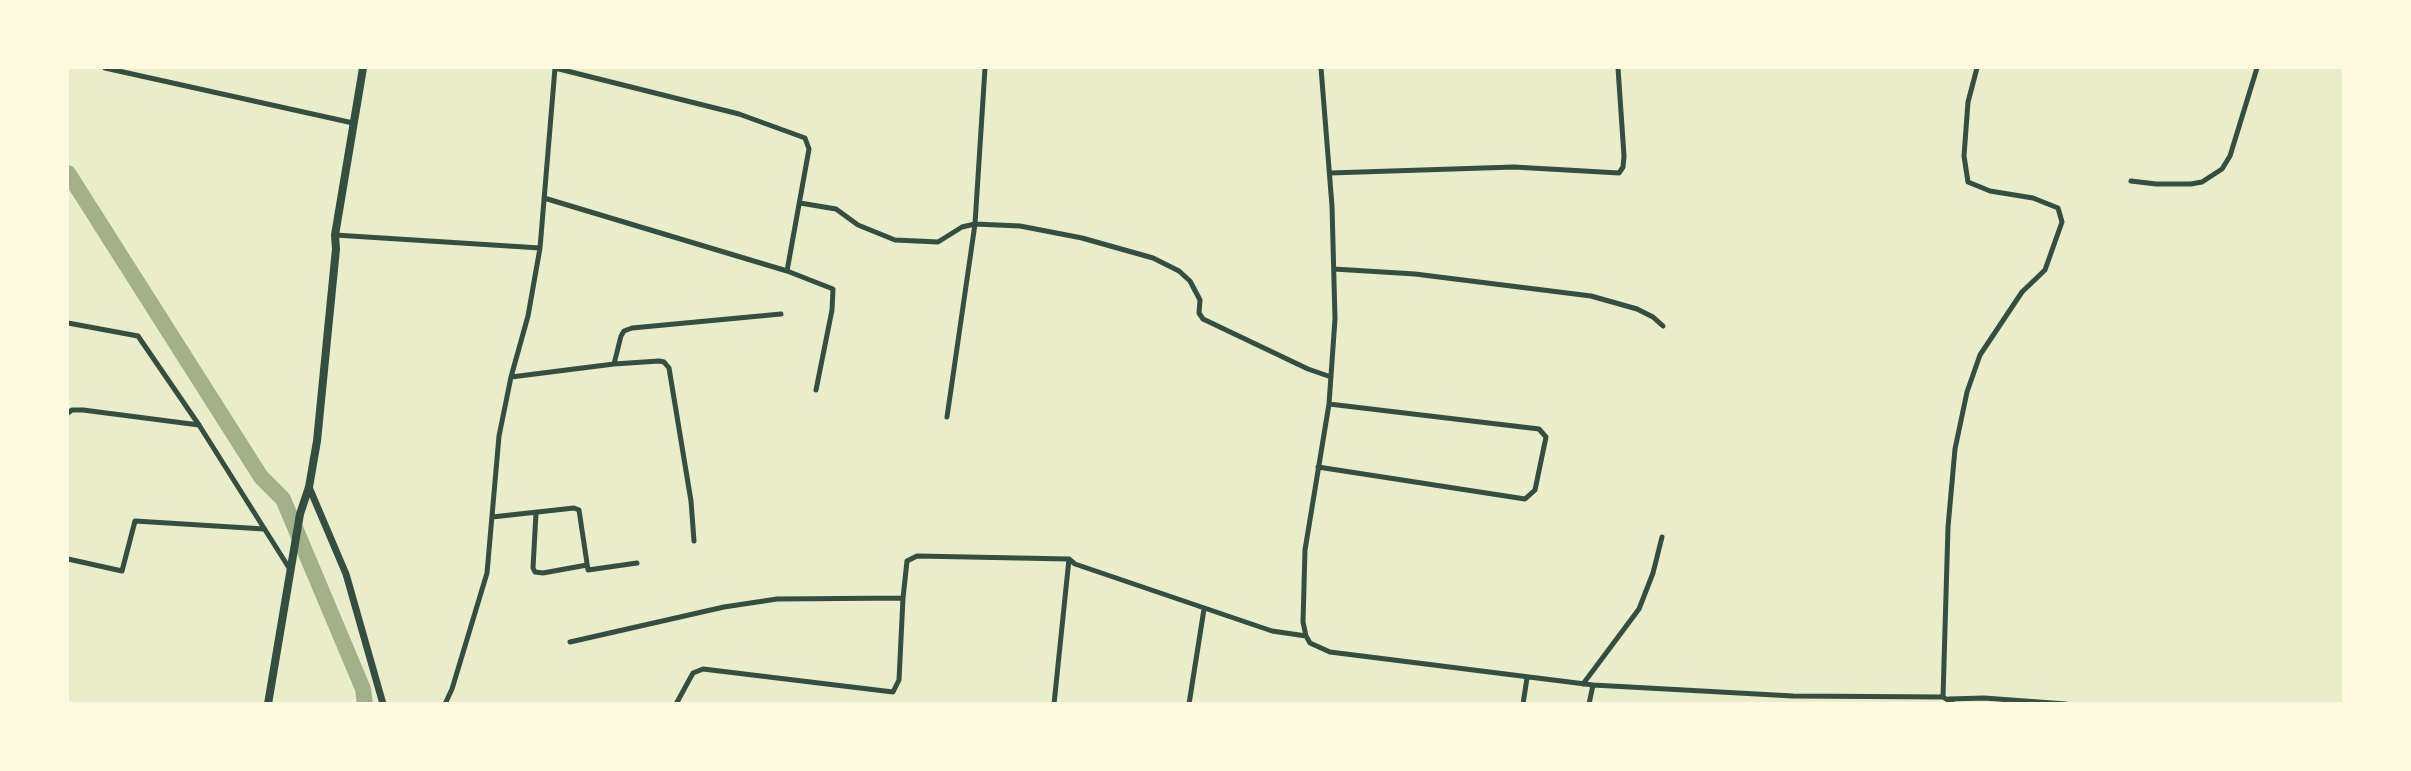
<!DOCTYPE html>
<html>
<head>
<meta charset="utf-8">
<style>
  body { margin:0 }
  #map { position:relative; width:2411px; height:771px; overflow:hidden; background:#e9edc9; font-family:"Golos Text",sans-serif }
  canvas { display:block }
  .frame { position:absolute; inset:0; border:69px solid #fefae0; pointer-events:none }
</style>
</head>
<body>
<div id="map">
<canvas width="2411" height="771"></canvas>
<div class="frame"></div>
</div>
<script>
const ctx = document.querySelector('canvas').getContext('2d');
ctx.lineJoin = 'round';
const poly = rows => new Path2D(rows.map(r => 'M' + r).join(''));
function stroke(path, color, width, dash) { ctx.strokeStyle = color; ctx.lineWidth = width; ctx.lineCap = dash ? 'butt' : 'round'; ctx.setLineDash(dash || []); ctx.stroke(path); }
stroke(poly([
  [68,173,261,477,283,499,363,689,365,704]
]), '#a3b18a', 16);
stroke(poly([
  [105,68,353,123],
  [555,68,739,114,805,138,809,149,787,271],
  [1321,68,1332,206,1335,319,1329,404,1305,550,1303,622,1306,636,1310,643,1330,652,1593,685,1793,696,1943,697,1954,704],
  [1330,173,1514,167,1619,173,1623,167,1624,156,1618,68],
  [2131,181,2156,184,2191,184,2202,182,2222,169,2230,156,2257,68],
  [544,198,787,271,833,289,832,310,816,390],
  [800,203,836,209,858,225,895,240,938,242,962,227,975,224,1020,226,1082,238,1153,258,1179,271,1190,281,1200,300,1199,313,1203,319,1308,369,1331,377],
  [335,235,540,248],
  [1334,269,1415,274,1591,296,1637,309,1653,317,1663,326],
  [68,323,138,336,199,425,291,571],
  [614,364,659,361,664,362,669,368,691,501,694,541],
  [511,377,614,364,621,336,624,331,632,328,781,314],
  [68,413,72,410,83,410,199,425],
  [947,417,975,224,985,68],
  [1318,467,1525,499,1535,490,1546,437,1539,429,1329,404],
  [536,513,533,568,535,572,543,573,587,565],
  [492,517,574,508,579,510,588,570,637,563],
  [68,559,122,571,135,521,264,529],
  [570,642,724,607,777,599,903,598,907,561,917,556,1069,559,1075,564,1272,631,1306,636],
  [1583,684,1639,609,1653,573,1662,537],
  [1943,697,1948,527,1955,449,1967,392,1980,355,2022,292,2045,270,2062,222,2058,208,2033,198,1990,191,1968,182,1964,156,1968,102,1977,68],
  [1949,699,1984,698,2066,704],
  [445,704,452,689,487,573,499,436,511,377,528,316,540,248,555,68],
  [676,704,693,673,703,669,893,692,899,680,903,598],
  [1054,704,1069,559],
  [1189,704,1204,609],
  [1523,704,1527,678],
  [1589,704,1593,685]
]), '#344e41', 5);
stroke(poly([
  [309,487,346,574,383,704]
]), '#344e41', 7);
stroke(poly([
  [268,704,300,514,309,487,317,441,336,249,335,235,363,68]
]), '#344e41', 8);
</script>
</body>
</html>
